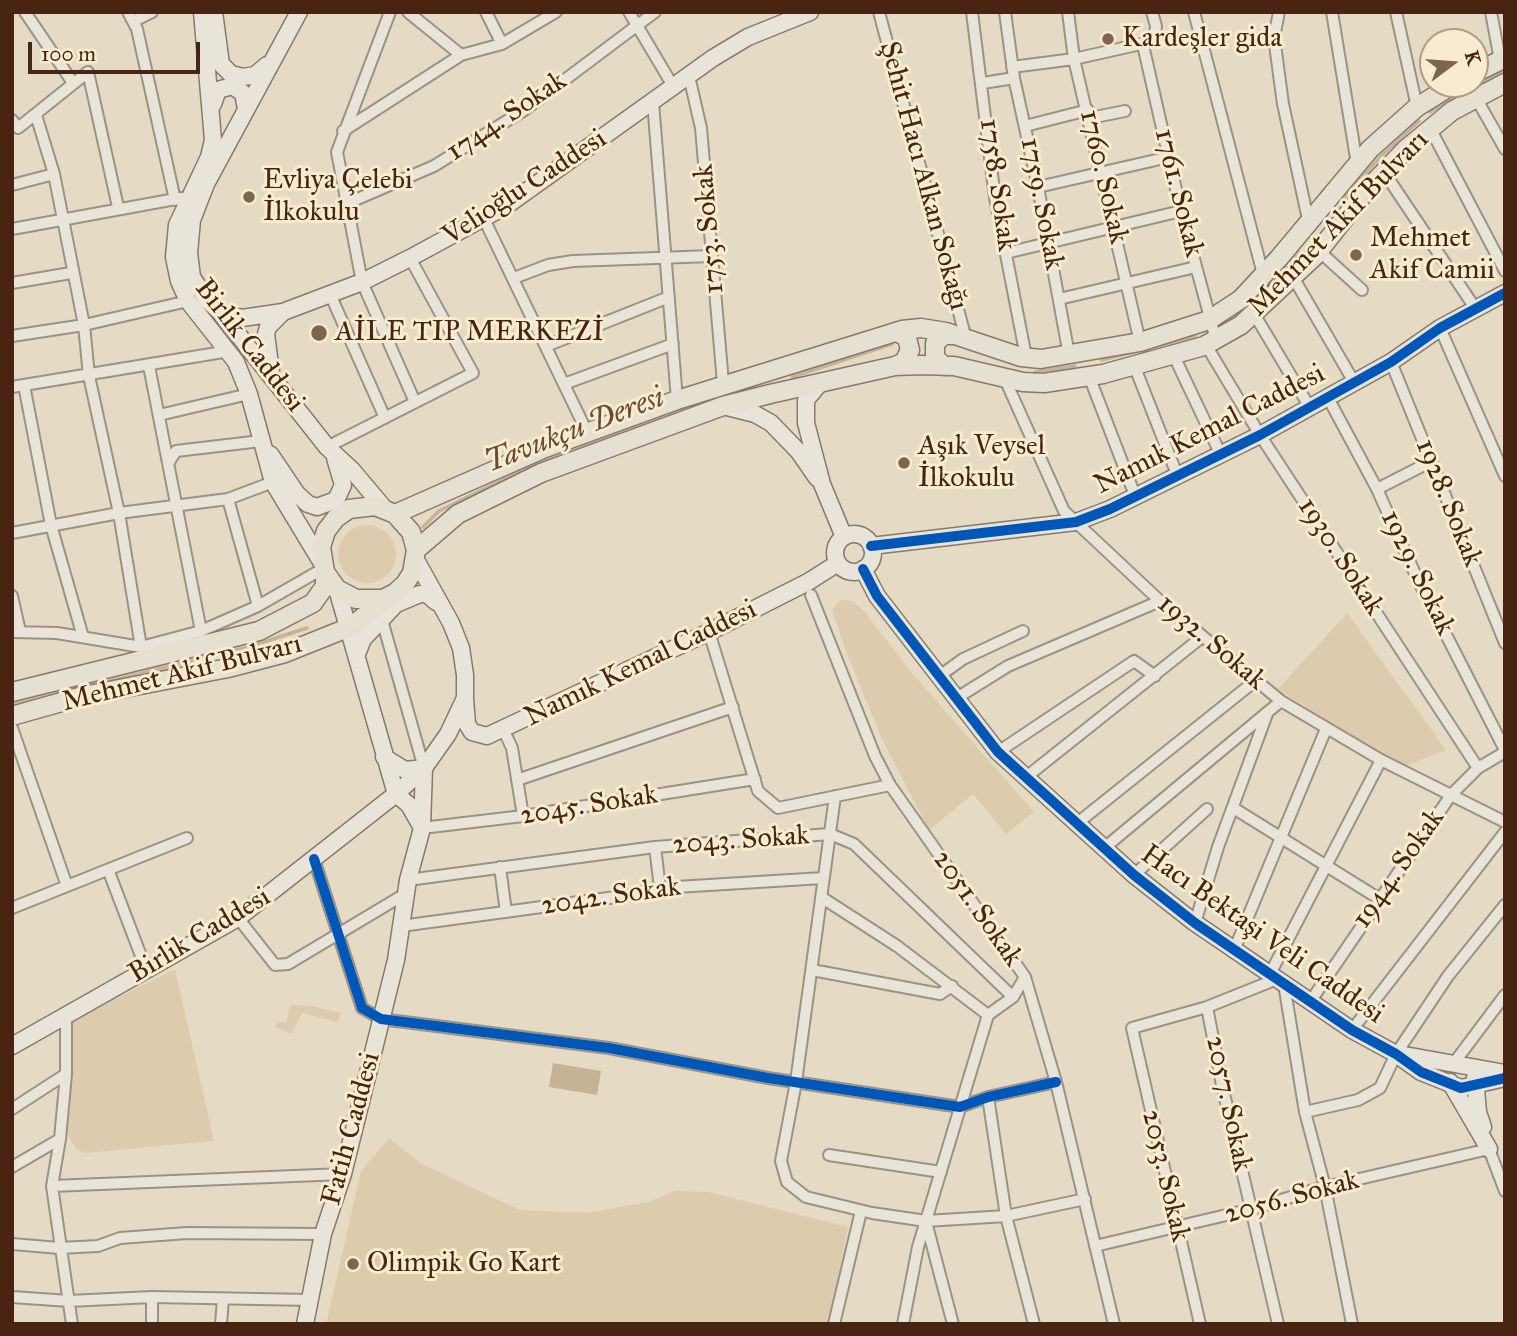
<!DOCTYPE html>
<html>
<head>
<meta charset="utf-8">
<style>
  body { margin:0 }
  #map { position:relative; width:1517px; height:1336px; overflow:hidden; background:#e5dbc4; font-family:"IM FELL Great Primer",serif }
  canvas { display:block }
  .frame { position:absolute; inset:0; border:14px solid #472512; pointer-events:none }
  .north { position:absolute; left:1419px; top:28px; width:70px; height:70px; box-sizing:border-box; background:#f7ebd0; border:2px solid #b19c84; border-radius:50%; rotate:74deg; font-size:19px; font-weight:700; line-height:28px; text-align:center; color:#472512 }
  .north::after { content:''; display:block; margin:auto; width:24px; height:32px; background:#7e6550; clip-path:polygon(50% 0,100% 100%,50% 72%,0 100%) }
  .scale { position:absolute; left:28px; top:42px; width:172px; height:32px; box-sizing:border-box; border:4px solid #472512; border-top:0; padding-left:9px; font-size:21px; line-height:24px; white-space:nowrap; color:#472512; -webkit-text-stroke:5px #f7ebd0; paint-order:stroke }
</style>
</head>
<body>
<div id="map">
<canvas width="1517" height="1336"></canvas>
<div class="frame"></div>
<div class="north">K</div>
<div class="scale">100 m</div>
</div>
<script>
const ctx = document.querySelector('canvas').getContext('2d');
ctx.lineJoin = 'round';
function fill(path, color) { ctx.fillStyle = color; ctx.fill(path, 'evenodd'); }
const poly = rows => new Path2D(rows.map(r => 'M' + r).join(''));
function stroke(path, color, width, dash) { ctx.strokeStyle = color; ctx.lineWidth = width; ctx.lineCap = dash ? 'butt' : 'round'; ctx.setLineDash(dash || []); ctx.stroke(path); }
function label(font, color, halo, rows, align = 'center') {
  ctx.font = font + ' "IM FELL Great Primer",serif'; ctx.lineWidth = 6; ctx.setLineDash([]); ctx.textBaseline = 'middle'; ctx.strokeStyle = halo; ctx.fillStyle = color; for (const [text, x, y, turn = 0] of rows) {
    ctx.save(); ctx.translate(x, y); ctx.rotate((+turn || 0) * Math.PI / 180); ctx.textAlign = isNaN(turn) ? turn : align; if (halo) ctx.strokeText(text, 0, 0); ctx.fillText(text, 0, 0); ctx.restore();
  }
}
fill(poly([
  '338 554a29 29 0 1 1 58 0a29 29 0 1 1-58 0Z',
  [840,600,852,601,864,611,911,672,1034,812,1006,834,973,794,929,830,882,739,847,654,832,610],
  [1347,613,1446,750,1400,768,1278,689],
  [175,969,214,1141,85,1153,76,1149,68,1136,72,1021],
  [294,1005,311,1006,341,1013,337,1022,302,1013,292,1034,275,1027,278,1022,286,1022,290,1006],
  [389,1138,422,1164,520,1210,586,1213,649,1202,675,1191,709,1192,848,1227,829,1324,326,1324,361,1171]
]), '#dcccad');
fill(poly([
  [553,1063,601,1071,597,1095,549,1087]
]), '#c6b294');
stroke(poly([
  [1430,112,1446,101,1505,71],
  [1342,200,1380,157,1419,121],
  [1231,320,1299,253],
  [1102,360,1195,336],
  [1035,372,1075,366],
  [792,377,892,344],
  [733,392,751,387],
  [423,527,439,511,534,464,719,396],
  [12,705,248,647,307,628]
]), '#c6b294', 3.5);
const street = poly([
  [25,12,73,83],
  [128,12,137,29,175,200],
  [390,12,337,152,362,282,415,402],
  [408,12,461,55],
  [486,12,502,44],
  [629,12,673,86],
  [879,12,966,339],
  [972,12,995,198,1026,357],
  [1005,12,1014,78,1038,187,1069,355],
  [1068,12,1074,59,1140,342],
  [1194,12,1263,274],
  [1279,12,1274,37,1283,104,1309,224],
  [1332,12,1357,164],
  [1396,12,1417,107],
  [1491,12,1500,60],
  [134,21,152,12],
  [1143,45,1181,211,1216,340],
  [1012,67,1074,59,1154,41,1156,26,1152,12],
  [689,76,701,128,723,383],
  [983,83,1014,78],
  [1476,98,1505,149],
  [653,102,677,400],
  [36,115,54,174,84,325,89,376,119,513,141,647],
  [1090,118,1125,111],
  [12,120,18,128,88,72,118,207],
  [1025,126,1088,110],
  [1430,128,1505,271],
  [343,131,461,55,502,44,556,12],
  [1384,172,1475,308],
  [12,185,54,174],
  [1038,187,1169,157],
  [348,203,434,166,526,109,655,12],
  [484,219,587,432],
  [12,229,181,198],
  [1319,251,1362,290],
  [1006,253,1181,211],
  [1293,277,1354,382],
  [514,278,548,265,573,261,712,256],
  [12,283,71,273],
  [330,294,385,418],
  [1059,299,1196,267],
  [1259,322,1309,406],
  [1440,328,1505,476],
  [12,336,84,325,188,301],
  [1206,345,1260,435,1478,768],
  [546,346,669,297],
  [1173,354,1221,455],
  [1391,362,1505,643],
  [1134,365,1178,477],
  [149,366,201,631],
  [1089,376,1136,498],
  [1004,377,1064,511,1160,601,1281,701,1381,760,1505,822],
  [564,384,673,344],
  [24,385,51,525,83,637],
  [12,387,229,351],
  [1327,396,1377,489,1417,578,1505,750],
  [159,415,249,394],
  [327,447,473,373,410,258],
  [169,462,176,451,261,441],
  [1377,489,1430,462],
  [228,499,258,606],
  [12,533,119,513,228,499,273,482],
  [811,595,875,756,890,785,1025,977,1056,1082,1114,1324],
  [12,596,20,631],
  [382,620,424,768],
  [12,632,57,633,141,647,201,631,258,606,324,568],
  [709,632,758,791,778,808,890,785],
  [938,677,963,659,1023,631],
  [955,699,1008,666,1160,601],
  [12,728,67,886],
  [503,729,512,748,523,816],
  [998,752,1134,661,1155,676],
  [1025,778,1202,637],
  [517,780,733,707],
  [835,796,796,1082,781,1161,787,1182,806,1197,872,1213,926,1221,1006,1216,1085,1199],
  [1235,809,1378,898],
  [1075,825,1255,681],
  [422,828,523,816,755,779],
  [655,847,660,888],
  [1103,849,1281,701],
  [314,859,362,1008,381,1019,609,1048,768,1078,960,1107,988,1097,1056,1082],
  [500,867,506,912],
  [109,872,146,969],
  [1134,875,1207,809],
  [408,880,655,847,830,834,854,844,1013,997],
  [821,897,897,946,988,1015],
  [12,908,187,838],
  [238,918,275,965,288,964,405,894],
  [1195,923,1218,847,1267,714],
  [401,926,623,896,660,888,823,878],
  [1235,948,1326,729],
  [812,970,940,994,952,986],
  [1270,974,1381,760],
  [1284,984,1305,1112,1325,1187,1352,1324],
  [1310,1002,1451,795,1478,768,1505,752],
  [1207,1007,1222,1085,1278,1324],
  [66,1016,66,1074,60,1139,52,1186,72,1324],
  [1352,1030,1505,832],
  [1454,1063,1505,995],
  [988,1097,1006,1216,1034,1324],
  [12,1109,66,1074],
  [1305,1112,1358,1100,1380,1088,1396,1054,1448,976,1505,905],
  [829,1155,941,1172],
  [12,1167,60,1139],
  [52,1186,343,1174],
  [926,1222,953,1324],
  [12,1244,59,1248,98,1246,120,1238,187,1233,323,1234],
  [1095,1246,1252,1209,1320,1188,1489,1149,1505,1191],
  [12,1297,69,1301,152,1297,311,1300],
  [152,1324,152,1297],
  [221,1324,223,1299],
  [834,1324,861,1211],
  [903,1324,918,1247,988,1015,1013,997,1025,977],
  [1200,1324,1132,1028,1207,1007,1277,979]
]);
const secondary = poly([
  [202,12,213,140,209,157,177,225,174,257,179,281,188,301,236,362,249,394,273,482,322,563],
  [214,12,221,64,231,74,243,77,255,75,267,65],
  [299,12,206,184,192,220,189,253,192,277,207,300,221,313,327,447,352,470,384,508],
  [213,104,218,90,232,86,243,93,246,109],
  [221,313,242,318,283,312,362,282,410,258,506,206,713,58,748,37,810,12],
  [271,372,266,334,268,327,283,312],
  [821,382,806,400,806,423,822,484,844,537],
  [723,406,755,414,771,423,799,452,817,478],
  [270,454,297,494,308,504,317,507,336,500,343,485,335,458],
  '835 553a19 19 0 1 1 38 0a19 19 0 1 1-38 0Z',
  [871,546,1076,522,1110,509,1260,435,1391,362,1440,328,1505,293],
  [863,569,877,596,998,752,1134,875,1195,923,1352,1030,1396,1054,1421,1072,1461,1088,1505,1078],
  [337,589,396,794,409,805,421,826],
  [357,654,363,639,396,604,420,594,427,594,436,602],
  [465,699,467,724,472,732,487,736,709,632,808,582,838,563],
  [12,1046,238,918,396,794,424,768,448,734,465,698,465,675,461,648,451,623,416,560],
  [1399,1054,1505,1073],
  [1475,1077,1478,1112,1483,1127],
  [1450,1082,1489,1149],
  [305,1324,323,1234,343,1174,396,960,408,880,422,828,424,768,405,770,384,757]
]);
const primary = poly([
  [1475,73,1505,58],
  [895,366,904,362,910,350,907,338,898,332],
  [944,366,935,358,935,343,944,335,953,335],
  [395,514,545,448,677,400,902,330,921,328,946,332,1021,357,1041,359,1140,342,1209,320,1241,299,1279,258,1370,149,1417,107,1454,84],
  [416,550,458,514,541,473,723,406,770,394,895,366,921,365,954,366,1023,382,1044,383,1103,374,1204,346,1241,325,1315,256,1365,192,1405,150,1452,111,1505,83],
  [12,692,259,631,313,603,325,586,325,572],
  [12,716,83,696,228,668,285,653,350,627,395,593,405,584,412,573,416,550,411,532,395,514,375,506,349,509,336,518,326,531,321,547,325,572,337,589,356,599,383,599,395,593]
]);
stroke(street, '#9c9283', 14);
stroke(secondary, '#857a6b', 19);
stroke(primary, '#857a6b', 21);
stroke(street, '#e9e4d9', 10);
stroke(secondary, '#e9e4d9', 16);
stroke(primary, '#e6e0d2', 18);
stroke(poly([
  [871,546,1076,522,1110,509,1260,435,1391,362,1440,328,1505,293],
  [863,569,877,596,998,752,1134,875,1195,923,1352,1030,1396,1054,1421,1072,1461,1088,1505,1078],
  [314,859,362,1008,381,1019,609,1048,768,1078,960,1107,988,1097,1056,1082]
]), '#0057b8', 10);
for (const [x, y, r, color] of [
  [1108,39,7,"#7e6550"],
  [249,197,7,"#7e6550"],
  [1356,255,7,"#7e6550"],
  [319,333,9,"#7e6550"],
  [904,463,7,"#7e6550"],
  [353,1264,7,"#7e6550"]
]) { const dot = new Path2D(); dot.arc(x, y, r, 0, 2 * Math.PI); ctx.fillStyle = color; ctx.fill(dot); stroke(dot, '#f7ebd0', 2.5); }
label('28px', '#472512', '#f7ebd0', [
  ["Kardeşler gida",1122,39],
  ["Evliya Çelebi",263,181],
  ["İlkokulu",263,213],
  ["Mehmet",1370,239],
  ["Akif Camii",1370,271],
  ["AİLE TIP MERKEZİ",335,333],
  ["Aşık Veysel",918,447],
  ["İlkokulu",918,479],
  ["Olimpik Go Kart",367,1264]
], 'left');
label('28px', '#472512', '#f7ebd0', [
  ["1744. Sokak",507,117,-34],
  ["Şehit Hacı Alkan Sokağı",923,176,75],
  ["1760. Sokak",1103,177,77],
  ["1758. Sokak",997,185,82],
  ["Velioğlu Caddesi",525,188,-33],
  ["1761. Sokak",1178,193,76],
  ["1759. Sokak",1041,204,79],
  ["Mehmet Akif Bulvarı",1339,224,-46],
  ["1753. Sokak",710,229,-95],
  ["Birlik Caddesi",249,346,52],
  ["Namık Kemal Caddesi",1210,430,-27],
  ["1928. Sokak",1448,503,68],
  ["1930. Sokak",1340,557,57],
  ["1929. Sokak",1417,573,64],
  ["1932. Sokak",1211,643,40],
  ["Namık Kemal Caddesi",641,664,-26],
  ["Mehmet Akif Bulvarı",182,674,-14],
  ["2045. Sokak",589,806,-9],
  ["2043. Sokak",741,841,-4],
  ["1944. Sokak",1399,869,-55],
  ["2042. Sokak",611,897,-8],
  ["2051. Sokak",977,909,55],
  ["Hacı Bektaşi Veli Caddesi",1262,935,35],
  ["Birlik Caddesi",200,936,-31],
  ["2057. Sokak",1228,1104,78],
  ["Fatih Caddesi",352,1129,-75],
  ["2053. Sokak",1165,1176,77],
  ["2056. Sokak",1292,1198,-15]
]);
label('italic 30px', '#694a33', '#f7ebd0', [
  ["Tavukçu Deresi",575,431,-21]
]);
</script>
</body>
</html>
